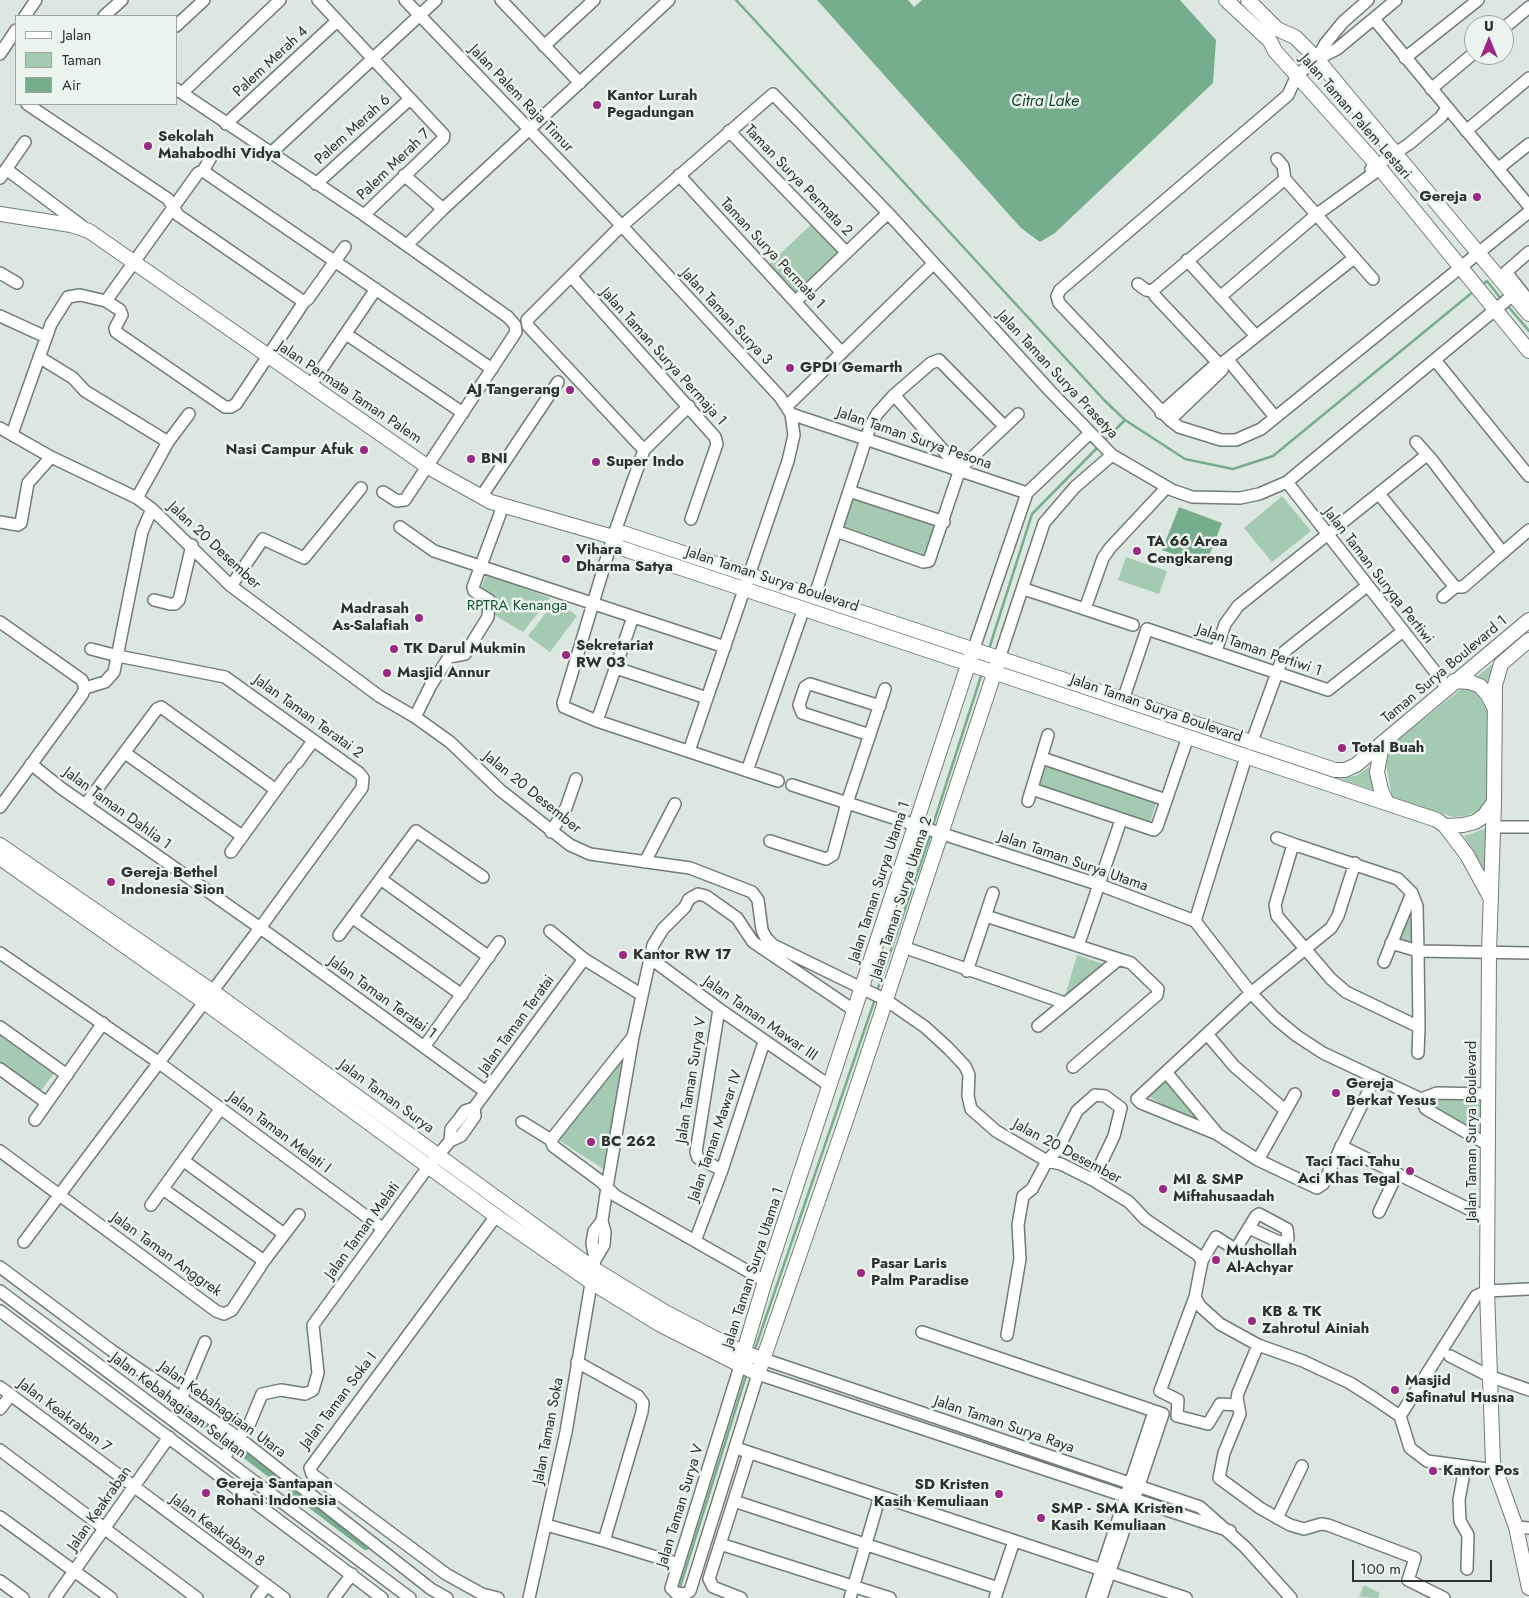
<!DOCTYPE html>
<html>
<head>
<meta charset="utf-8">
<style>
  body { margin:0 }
  #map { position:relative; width:1529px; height:1598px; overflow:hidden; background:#dde7e1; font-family:Jost,sans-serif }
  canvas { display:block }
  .legend { position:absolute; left:15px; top:15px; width:162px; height:90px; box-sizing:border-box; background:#ebf4ee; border:1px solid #9fa6a2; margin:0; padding:6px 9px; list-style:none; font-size:15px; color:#2e312f }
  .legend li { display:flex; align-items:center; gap:10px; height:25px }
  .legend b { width:25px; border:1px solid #9fa6a2 }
  .north { position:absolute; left:1464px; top:15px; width:50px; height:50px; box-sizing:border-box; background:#ebf4ee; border:1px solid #9fa6a2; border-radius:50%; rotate:0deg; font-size:14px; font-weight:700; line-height:20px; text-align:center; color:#2e312f }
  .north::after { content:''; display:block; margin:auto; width:18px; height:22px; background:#9b2884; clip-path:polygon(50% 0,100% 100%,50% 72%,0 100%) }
  .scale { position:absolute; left:1352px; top:1560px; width:140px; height:22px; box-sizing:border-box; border:2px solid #2e312f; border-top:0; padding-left:6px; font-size:15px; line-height:18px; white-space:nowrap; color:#2e312f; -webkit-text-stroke:4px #ebf4ee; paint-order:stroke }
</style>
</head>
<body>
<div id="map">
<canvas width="1529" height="1598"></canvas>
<ul class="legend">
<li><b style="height:6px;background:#fff"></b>Jalan</li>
<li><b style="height:14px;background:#a4cbb2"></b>Taman</li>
<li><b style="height:14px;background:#76ae8d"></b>Air</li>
</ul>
<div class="north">U</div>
<div class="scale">100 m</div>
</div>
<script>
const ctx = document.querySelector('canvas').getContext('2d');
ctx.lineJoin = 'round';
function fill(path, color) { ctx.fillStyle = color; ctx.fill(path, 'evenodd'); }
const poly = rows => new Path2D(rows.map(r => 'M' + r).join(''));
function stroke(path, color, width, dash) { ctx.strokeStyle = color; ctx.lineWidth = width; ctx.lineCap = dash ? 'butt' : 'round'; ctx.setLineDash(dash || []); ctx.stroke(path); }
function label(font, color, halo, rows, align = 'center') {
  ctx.font = font + ' Jost,sans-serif'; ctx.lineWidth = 5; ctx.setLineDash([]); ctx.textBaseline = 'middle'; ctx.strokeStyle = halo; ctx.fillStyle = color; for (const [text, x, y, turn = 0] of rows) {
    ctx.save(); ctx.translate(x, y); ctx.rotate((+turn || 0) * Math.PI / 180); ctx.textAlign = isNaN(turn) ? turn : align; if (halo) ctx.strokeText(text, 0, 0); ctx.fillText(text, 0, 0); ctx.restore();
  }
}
fill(poly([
  [814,222,842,253,798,295,769,264],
  [854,495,940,526,928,559,841,528],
  [1282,496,1311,531,1272,562,1244,528],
  [1126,557,1167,571,1159,594,1118,580],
  [487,574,550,598,523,632,474,603],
  [556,600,577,616,550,652,528,636],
  [1495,662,1488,799,1480,810,1465,816,1453,817,1392,798,1386,764,1390,746],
  [1046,763,1157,800,1150,823,1038,789],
  [1373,764,1372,779,1373,790,1338,778,1356,776],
  [1487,828,1485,871,1464,836],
  [1411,904,1415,950,1395,943],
  [1077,955,1107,965,1065,996],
  [0,1031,56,1071,39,1093,0,1065],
  [628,1050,608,1172,557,1139],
  [1167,1078,1235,1146,1146,1095],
  [1405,1094,1485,1100,1486,1143],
  [1364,1585,1380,1593,1378,1598,1359,1597]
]), '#a4cbb2');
fill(poly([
  [817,0,908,0,914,7,922,0,1180,0,1216,40,1213,83,1055,233,1040,242,1021,228],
  [1179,507,1222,523,1205,566,1162,550]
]), '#76ae8d');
stroke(poly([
  [736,0,1105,401,1125,420,1185,459,1233,469,1273,456,1474,291],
  [1481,286,1487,281,1502,300],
  [1506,304,1529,331],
  [1103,442,1125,420],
  [989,649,1032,514,1099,446],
  [932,828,982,673],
  [877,991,931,833],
  [755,1349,875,999],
  [680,1587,746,1376]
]), '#76ae8d', 2.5);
stroke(poly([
  [189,1410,366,1545]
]), '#76ae8d', 10);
const minor = poly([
  [318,0,444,135,443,139,364,215],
  [405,0,622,226,780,397,791,414,794,435,788,461,689,751],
  [501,0,580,83],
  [1396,0,1337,49,1317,59,1297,75,1288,95,1060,290,1057,296,1059,303,1170,420,1179,427,1221,440,1236,440,1261,429,1529,212],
  [25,16,36,0],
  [104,16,122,0],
  [1374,19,1529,206],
  [176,26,204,0],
  [1504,28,1529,7],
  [544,46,594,0],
  [0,54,16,30],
  [1405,58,1478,0],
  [1317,59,1325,44,1343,22,1368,0],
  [176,89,364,215,508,317,515,325,516,332,405,500,397,501,383,492],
  [1431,89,1474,53],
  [182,93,280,0],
  [27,104,168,199,178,215,304,302],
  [226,124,337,21],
  [729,131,846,252],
  [1466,131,1529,78],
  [271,153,436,0],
  [1277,159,1283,166,1285,179,1373,279],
  [1499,168,1529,144],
  [6,169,82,226],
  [1371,169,1409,144,1441,117,1447,108],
  [203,171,492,369],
  [404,175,443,209],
  [679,175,842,353],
  [0,178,25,142],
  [316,184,410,99],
  [407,245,443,209,669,0],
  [1529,252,1506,272,1529,301],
  [1187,260,1256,336],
  [0,273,17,283],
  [571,276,715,437,717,444,691,519],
  [1138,284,1146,290,1152,291],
  [1152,291,1155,296,1220,365,1354,258],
  [1152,291,1285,179],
  [1220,297,1316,215,1374,173,1378,166],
  [106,301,198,173,203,171,211,157],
  [796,301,888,213],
  [0,316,46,337],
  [346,334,463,413],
  [39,357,73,378,85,391,168,442],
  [1228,360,1275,417],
  [1435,360,1529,476],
  [310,386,376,289],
  [894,395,959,468],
  [689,406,644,450,613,537,563,703,564,707,597,721,778,781],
  [787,406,933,264],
  [1161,413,1216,364],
  [791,414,1027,493],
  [1170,420,1222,370,1223,364],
  [0,428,51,457,137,498,152,509,231,586,379,696,415,717,450,742,500,790,570,845,590,854,690,868,752,892,758,900,762,930,766,938,773,945,886,1000,925,1027,948,1048,965,1066,969,1075,968,1096,971,1109,996,1131,1047,1161,1061,1164,1093,1180,1129,1202,1145,1219,1198,1255,1202,1261,1195,1297,1200,1306,1220,1324,1258,1345,1303,1361,1350,1383,1375,1399,1400,1416,1410,1448,1427,1461,1495,1470],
  [12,434,51,324,68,297,80,295,106,301,120,310,122,315,115,328,116,332,225,407,231,407,236,404,304,302,308,299,345,247],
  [1416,442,1432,460,1503,553],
  [644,450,528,326,527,320,616,231,773,94,888,213,1050,391,1112,455,1172,490,1192,497,1240,498,1259,494,1287,482,1513,295],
  [1287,482,1447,687],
  [849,491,944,522],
  [1379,494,1455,587],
  [481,497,558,382],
  [137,498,168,442,189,414],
  [0,522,18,525,21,523,28,483,51,457],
  [400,527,434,551,725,647],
  [836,531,923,562,929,561,960,469,1018,414],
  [231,586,263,539,304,558,361,488],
  [1455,587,1463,587,1529,530],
  [1024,589,1133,625],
  [815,595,870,427,877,414,894,395,931,363,939,360,1004,426],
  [1443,597,1455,587],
  [154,600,170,604,175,604,179,600,192,545],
  [1085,609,1103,558,1110,548,1167,487],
  [0,622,82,680,85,688],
  [973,651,1027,493,1090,433],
  [1216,651,1225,624,1238,606,1423,458,1428,456],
  [999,659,1044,523,1075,487,1112,455],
  [616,668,707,698],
  [85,688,105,682,114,672,142,532,152,509],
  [1123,700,1147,629,1328,690,1403,631],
  [415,717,431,685,449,657,465,654,488,617,489,600,474,591,473,587,503,506],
  [597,721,633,617],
  [870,735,802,713,799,705,805,687,810,684,880,706],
  [1251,744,1285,651,1367,586],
  [125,753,242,836],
  [1042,758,1166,800],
  [297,763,313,741],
  [31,764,61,788,273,937,486,1092],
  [747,771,804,608],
  [792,785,1100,885,1195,921,1251,993,1275,1018,1297,1036,1323,1053,1421,1099,1426,1109,1488,1145],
  [1032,789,1154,830,1157,827,1188,737],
  [1028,801,1048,735],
  [85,805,157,709,161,707,276,790],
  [0,807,82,695,85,688],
  [1493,827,1529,827],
  [551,832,566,808,576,779],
  [1277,838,1296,845],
  [770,841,826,859,833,855,847,803,885,689],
  [231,852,292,768],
  [645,862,675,804],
  [1355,863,1338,916,1331,928,1251,993,1137,1099,1141,1103,1217,1134,1258,1160,1317,1188,1323,1184,1375,1078],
  [382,880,489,957],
  [986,916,1131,963,1158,989,1157,995,1073,1067],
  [353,918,462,995],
  [1195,921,1246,757],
  [550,931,584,959,642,995],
  [339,935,416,831,483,877],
  [1391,943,1418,951,1529,953],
  [1078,946,1121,820],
  [903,947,1065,1003],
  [0,953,158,1062,382,1228],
  [650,958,719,1009,830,1086],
  [1384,962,1412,893],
  [967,971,993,893],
  [719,1009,696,1152,698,1158,722,1170],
  [1038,1026,1118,960],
  [0,1027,67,1075],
  [1207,1034,1234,1066,1285,1110],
  [424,1047,499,942],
  [1418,1053,1419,1027,1418,951,1417,906,1412,893,1398,879,1296,845,1292,848,1275,905,1277,916,1331,979,1346,992,1419,1027],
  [0,1069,47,1103],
  [1166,1072,1216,1132],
  [1421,1099,1437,1093,1488,1094],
  [35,1120,103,1023],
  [522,1122,551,1140],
  [551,1140,553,1146,599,1180,616,1196,765,1281],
  [551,1140,632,1038],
  [450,1141,451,1129,459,1119,465,1111,474,1108,584,959],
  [1341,1146,1487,1218],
  [0,1151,216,1311,224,1314,232,1310,264,1261,299,1215],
  [1258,1160,1295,1094],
  [184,1161,284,1234],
  [163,1189,264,1261],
  [151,1205,221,1108],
  [1379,1212,1397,1174],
  [496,1216,310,1468,312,1474,446,1574,482,1594,498,1598],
  [695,1241,722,1170,764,1042],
  [24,1242,260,928,362,788,363,778,359,773,225,677,118,656,91,649],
  [595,1260,604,1245,605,1232,602,1221,607,1187,633,1037,653,945,663,929,685,907,689,899,698,894,706,896,737,918,753,942,855,1011],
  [1202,1261,1216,1237,1233,1248,1237,1247,1256,1216,1259,1214,1287,1229,1288,1238,1287,1241,1279,1242,1249,1228],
  [0,1267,111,1350,239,1438,431,1589,447,1598],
  [0,1291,410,1598],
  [1195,1297,1160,1391,1178,1400,1177,1416,1208,1424,1220,1404,1238,1405],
  [0,1311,382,1598],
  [922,1332,1163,1414,1101,1598],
  [1007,1335,1020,1259,1018,1225,1023,1196,1032,1189,1047,1161,1058,1149,1077,1111,1095,1095,1105,1096,1121,1108,1114,1136,1093,1180],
  [1258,1345,1238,1393,1237,1398,1240,1414,1224,1453,1219,1478,1260,1508,1290,1525,1304,1529,1321,1524,1328,1525,1415,1558,1408,1580,1444,1598],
  [1450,1356,1489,1376,1529,1390],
  [763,1359,1200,1507,1245,1547,1291,1598],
  [740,1366,671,1588,676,1593,685,1594,690,1591,758,1374,1230,1531],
  [0,1387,284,1598],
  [182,1397,205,1342],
  [0,1409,11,1395],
  [1400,1416,1476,1296,1487,1291,1529,1289],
  [736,1448,1186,1598],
  [0,1450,197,1598],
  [223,1458,249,1425,262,1394,281,1390,305,1394,313,1390,318,1373,313,1325,428,1167,450,1141,461,1136,475,1116,474,1108],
  [1465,1467,1459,1500,1460,1521,1468,1535,1467,1569],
  [734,1501,998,1588],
  [0,1517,111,1598],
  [1277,1518,1302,1466],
  [546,1525,604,1541,642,1412,643,1403,638,1396,577,1362],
  [1516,1527,1529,1528],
  [604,1541,679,1564],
  [720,1544,890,1598],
  [0,1581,23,1598],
  [55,1598,169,1437],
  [257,1598,267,1585],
  [334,1598,352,1574],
  [529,1598,566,1432,595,1260,592,1243,594,1231,602,1221],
  [741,1598,713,1587,709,1579,749,1453],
  [850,1598,880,1496],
  [995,1598,1014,1541],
  [1092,1598,1154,1412]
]);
const tertiary = poly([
  [1226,0,1270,41,1275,51,1378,166,1529,351],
  [1248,0,1277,29,1295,37,1317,59,1529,314],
  [0,214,71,225,89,231,428,467,491,502,613,537],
  [613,537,623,533,1335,770,1345,770,1356,765,1529,620],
  [613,537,618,547,1437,820,1445,826,1467,855,1491,899],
  [1529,640,1501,664,1495,685,1494,802,1489,952,1487,1291,1493,1463,1516,1527,1529,1588],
  [1454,681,1470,682,1480,686,1488,695,1494,707],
  [1382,745,1377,772,1381,790,1387,803],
  [1445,826,1463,825,1475,822,1484,816,1494,802],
  [0,845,212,991,594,1269,665,1312,744,1353,763,1359],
  [0,858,204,1002,496,1216,591,1282,659,1324,758,1374,845,1123,999,659],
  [741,1361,765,1281,971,656]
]);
stroke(minor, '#727b75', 14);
stroke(tertiary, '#727b75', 16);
stroke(minor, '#fff', 11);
stroke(tertiary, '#fff', 14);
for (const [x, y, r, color] of [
  [597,105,5,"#9b2884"],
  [148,146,5,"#9b2884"],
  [1477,197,5,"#9b2884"],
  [790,368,5,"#9b2884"],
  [570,390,5,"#9b2884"],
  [364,450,5,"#9b2884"],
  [471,459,5,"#9b2884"],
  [596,462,5,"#9b2884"],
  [1137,551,5,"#9b2884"],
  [566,559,5,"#9b2884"],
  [419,618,5,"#9b2884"],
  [394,649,5,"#9b2884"],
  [566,655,5,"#9b2884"],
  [387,673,5,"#9b2884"],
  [1342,748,5,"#9b2884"],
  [111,882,5,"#9b2884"],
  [623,955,5,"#9b2884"],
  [1336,1093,5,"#9b2884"],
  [591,1142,5,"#9b2884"],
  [1410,1171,5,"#9b2884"],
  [1163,1189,5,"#9b2884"],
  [1216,1260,5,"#9b2884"],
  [861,1273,5,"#9b2884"],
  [1252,1321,5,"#9b2884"],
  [1395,1390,5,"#9b2884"],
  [1433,1471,5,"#9b2884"],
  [206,1493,5,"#9b2884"],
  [999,1494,5,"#9b2884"],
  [1041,1518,5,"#9b2884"]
]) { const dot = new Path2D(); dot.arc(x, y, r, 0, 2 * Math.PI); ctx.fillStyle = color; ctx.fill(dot); stroke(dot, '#ebf4ee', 2); }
label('15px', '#2e312f', '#ebf4ee', [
  ["Palem Merah 4",271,62,-43],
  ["Jalan Palem Raja Timur",521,99,46],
  ["Jalan Taman Palem Lestari",1355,117,49],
  ["Palem Merah 6",353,130,-42],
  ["Palem Merah 7",394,165,-44],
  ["Taman Surya Permata 2",798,181,46],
  ["Taman Surya Permata 1",772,254,47],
  ["Jalan Taman Surya 3",726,317,47],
  ["Jalan Taman Surya Permaja 1",663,357,48],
  ["Jalan Taman Surya Prasetya",1057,375,47],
  ["Jalan Permata Taman Palem",349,393,34],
  ["Jalan Taman Surya Pesona",914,439,19],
  ["Jalan 20 Desember",214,546,43],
  ["Jalan Taman Suryqa Pertiwi",1378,576,52],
  ["Jalan Taman Surya Boulevard",772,580,18],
  ["Jalan Taman Pertiwi 1",1259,651,19],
  ["Taman Surya Boulevard 1",1445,670,-40],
  ["Jalan Taman Surya Boulevard",1156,709,19],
  ["Jalan Taman Teratai 2",308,717,36],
  ["Jalan 20 Desember",532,793,39],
  ["Jalan Taman Dahlia 1",117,809,36],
  ["Jalan Taman Surya Utama",1073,862,19],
  ["Jalan Taman Surya Utama 1",880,882,-72],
  ["Jalan Taman Surya Utama 2",902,898,-72],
  ["Jalan Taman Teratai 1",382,998,36],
  ["Jalan Taman Mawar III",760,1019,35],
  ["Jalan Taman Teratai",517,1025,-54],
  ["Jalan Taman Surya V",692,1080,-81],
  ["Jalan Taman Surya",386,1097,36],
  ["Jalan Taman Surya Boulevard",1472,1131,-90],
  ["Jalan Taman Melati I",279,1133,37],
  ["Jalan Taman Mawar IV",716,1136,-71],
  ["Jalan 20 Desember",1067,1152,28],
  ["Jalan Taman Melati",363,1231,-54],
  ["Jalan Taman Anggrek",166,1255,36],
  ["Jalan Taman Surya Utama 1",754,1268,-72],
  ["Jalan Taman Soka I",339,1401,-53],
  ["Jalan Kebahagiaan Selatan",178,1406,37],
  ["Jalan Kebahagiaan Utara",222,1410,36],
  ["Jalan Keakraban 7",64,1416,37],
  ["Jalan Taman Surya Raya",1004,1425,19],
  ["Jalan Taman Soka",549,1431,-79],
  ["Jalan Taman Surya V",681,1506,-73],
  ["Jalan Keakraban",100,1509,-55],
  ["Jalan Keakraban 8",217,1531,36]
]);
label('bold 15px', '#2e312f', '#ebf4ee', [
  ["Kantor Lurah",607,96],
  ["Pegadungan",607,113],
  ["Sekolah",158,137],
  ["Mahabodhi Vidya",158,154],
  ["Gereja",1467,197,"right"],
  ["GPDI Gemarth",800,368],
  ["AJ Tangerang",560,390,"right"],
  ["Nasi Campur Afuk",354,450,"right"],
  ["BNI",481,459],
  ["Super Indo",606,462],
  ["TA 66 Area",1147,542],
  ["Cengkareng",1147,559],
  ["Vihara",576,550],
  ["Dharma Satya",576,567],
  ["Madrasah",409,609,"right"],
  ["As-Salafiah",409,626,"right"],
  ["Sekretariat",576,646],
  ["RW 03",576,663],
  ["TK Darul Mukmin",404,649],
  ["Masjid Annur",397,673],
  ["Total Buah",1352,748],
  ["Gereja Bethel",121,873],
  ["Indonesia Sion",121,890],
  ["Kantor RW 17",633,955],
  ["Gereja",1346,1084],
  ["Berkat Yesus",1346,1101],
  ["BC 262",601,1142],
  ["Taci Taci Tahu",1400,1162,"right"],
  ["Aci Khas Tegal",1400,1179,"right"],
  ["MI & SMP",1173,1180],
  ["Miftahusaadah",1173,1197],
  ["Mushollah",1226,1251],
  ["Al-Achyar",1226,1268],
  ["Pasar Laris",871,1264],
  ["Palm Paradise",871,1281],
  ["KB & TK",1262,1312],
  ["Zahrotul Ainiah",1262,1329],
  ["Masjid",1405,1381],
  ["Safinatul Husna",1405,1398],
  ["Kantor Pos",1443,1471],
  ["Gereja Santapan",216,1484],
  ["Rohani Indonesia",216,1501],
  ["SD Kristen",989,1485,"right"],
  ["Kasih Kemuliaan",989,1502,"right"],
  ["SMP - SMA Kristen",1051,1509],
  ["Kasih Kemuliaan",1051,1526]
], 'left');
label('15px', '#105434', '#ebf4ee', [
  ["RPTRA Kenanga",517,606]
]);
label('italic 16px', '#16432b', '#ebf4ee', [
  ["Citra Lake",1045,102]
]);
</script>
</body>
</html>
